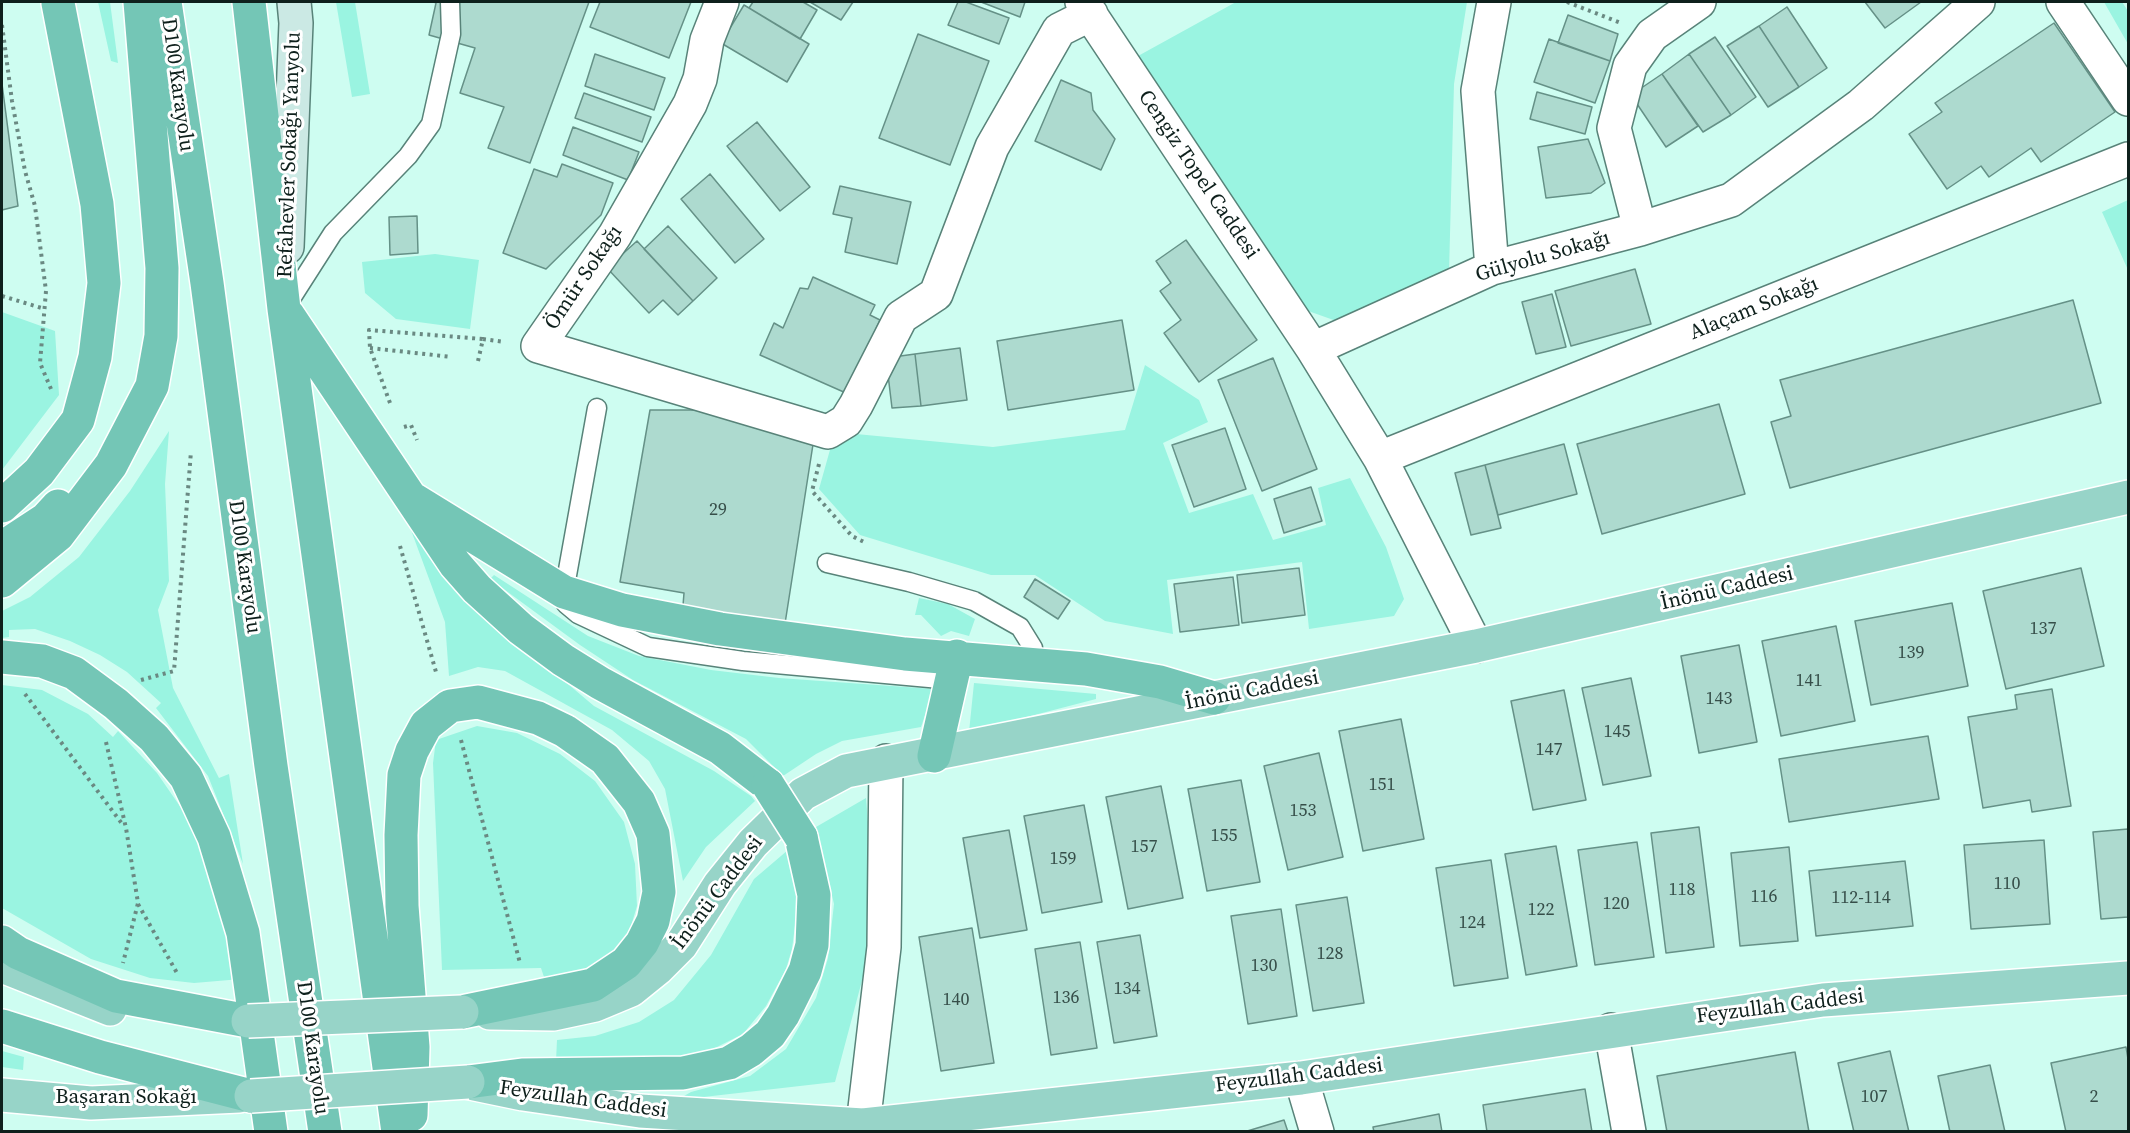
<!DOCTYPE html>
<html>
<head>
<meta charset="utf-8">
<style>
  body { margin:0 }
  #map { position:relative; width:2130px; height:1133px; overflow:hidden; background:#cefdf1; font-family:"Source Serif 4",serif }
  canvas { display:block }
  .frame { position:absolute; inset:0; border:3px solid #0e201c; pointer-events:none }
</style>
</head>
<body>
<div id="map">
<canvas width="2130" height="1133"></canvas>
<div class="frame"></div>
</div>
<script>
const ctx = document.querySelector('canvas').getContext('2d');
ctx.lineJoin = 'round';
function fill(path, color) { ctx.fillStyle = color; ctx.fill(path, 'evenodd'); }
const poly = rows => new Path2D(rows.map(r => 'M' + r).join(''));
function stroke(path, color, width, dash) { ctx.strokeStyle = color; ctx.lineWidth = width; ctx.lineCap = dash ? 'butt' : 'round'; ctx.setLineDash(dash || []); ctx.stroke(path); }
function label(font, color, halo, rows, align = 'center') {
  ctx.font = font + ' "Source Serif 4",serif'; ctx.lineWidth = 6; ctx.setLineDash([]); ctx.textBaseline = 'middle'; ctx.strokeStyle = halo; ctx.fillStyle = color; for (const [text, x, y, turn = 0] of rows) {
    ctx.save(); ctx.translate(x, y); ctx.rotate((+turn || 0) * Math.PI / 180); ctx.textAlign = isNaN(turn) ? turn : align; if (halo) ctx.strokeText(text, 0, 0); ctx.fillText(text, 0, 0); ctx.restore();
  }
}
fill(poly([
  [98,2,110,2,118,63,111,61],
  [336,2,355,2,370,94,352,97],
  [1236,2,1467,2,1454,84,1449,272,1342,323,1297,307,1138,56],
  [2104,2,2122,2,2128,11,2128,44],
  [2128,200,2128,270,2102,212],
  [435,254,479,260,470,329,396,319,365,293,362,262],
  [2,312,55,331,59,395,2,470],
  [1145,365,1199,400,1208,422,1163,443,1189,513,1253,494,1273,540,1326,525,1318,488,1350,478,1386,547,1404,599,1394,616,1309,629,1302,562,1167,580,1173,634,1105,621,1035,575,991,575,860,535,819,489,835,432,993,447,1125,430],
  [169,431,165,484,169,581,158,610,173,688,219,778,229,774,243,864,208,776,156,708,161,703,127,672,100,655,70,641,35,629,9,630,9,637,2,638,2,611,30,597,79,557,130,491],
  [408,522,536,657,594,706,714,771,751,796,755,801,706,847,683,881,665,789,649,761,612,730,505,671,478,667,449,676,445,622],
  [494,575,588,636,639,656,711,670,779,678,934,689,921,727,842,741,816,754,783,776,746,739,633,680,580,645,490,579],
  [919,598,948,604,975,619,969,636,951,631,941,636,921,615,915,615],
  [974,683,1096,694,1096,699,969,732],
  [2,685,42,690,88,714,113,737,118,731,157,773,186,815,207,863,241,979,194,983,150,978,91,959,2,908],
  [477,726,517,733,560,754,595,781,624,822,635,864,637,906,628,936,611,954,582,971,545,980,541,968,442,970,433,763,436,740],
  [866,798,872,871,868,958,835,1082,677,1100,691,1092,750,1076,786,1049,816,998,828,958,834,904,816,827],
  [788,850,795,876,797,910,792,949,786,969,766,1006,743,1034,699,1056,668,1063,556,1061,557,1040,595,1036,639,1022,674,1000,711,955,754,879],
  [2,1051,24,1057,23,1070,2,1067]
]), '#9af4e1');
const building = poly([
  [434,2,589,2,530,163,488,148,504,107,460,93,475,48,429,35,436,3,434,2],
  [600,2,691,2,669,58,590,27,600,2],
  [753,2,803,2,817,10,800,39,749,8,753,2],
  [810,2,853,2,841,20,810,2],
  [958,2,966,2,1009,18,999,44,948,25,958,2],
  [981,2,1025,2,1020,17,981,2],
  [1865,2,1921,2,1885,28,1865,2],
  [744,5,809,44,787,82,721,43,744,5],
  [1787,7,1827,68,1799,87,1759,26,1787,7],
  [1568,15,1618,34,1610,61,1558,43,1568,15],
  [2054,23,2115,112,2041,162,2031,148,1989,177,1981,166,1947,189,1909,134,1942,112,1935,103,2054,23],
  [1759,26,1799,87,1768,107,1727,46,1759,26],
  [918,34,989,61,950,165,879,138,918,34],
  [1715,37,1756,97,1731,115,1689,54,1715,37],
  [1549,39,1610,61,1595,103,1534,82,1549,39],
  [595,54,665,78,654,110,585,86,595,54],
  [1689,54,1731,115,1703,132,1662,74,1689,54],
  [1662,74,1698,126,1666,147,1631,95,1662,74],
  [1061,80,1091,93,1093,110,1115,139,1101,170,1035,141,1061,80],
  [2,84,18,206,2,210,2,84],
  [1537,92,1592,107,1585,134,1530,119,1537,92],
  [584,93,651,117,642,142,575,118,584,93],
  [757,122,810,187,780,211,727,146,757,122],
  [573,127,639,152,628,180,563,155,573,127],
  [1588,139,1605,183,1591,193,1546,198,1538,147,1588,139],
  [562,164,613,183,601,215,546,269,503,253,534,169,557,177,562,164],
  [710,174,764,239,735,263,681,199,710,174],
  [840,186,911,202,897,264,845,252,852,218,833,214,840,186],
  [417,216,418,253,390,255,389,217,417,216],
  [668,226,717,278,693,301,644,249,668,226],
  [1186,240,1257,340,1199,382,1164,333,1181,320,1160,291,1171,283,1156,261,1186,240],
  [637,241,693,301,678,315,663,300,649,313,607,268,637,241],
  [1635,269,1651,324,1571,346,1555,291,1635,269],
  [813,277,875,305,870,315,880,320,863,358,855,397,760,355,774,323,783,328,800,288,808,289,813,277],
  [1552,294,1566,347,1536,354,1522,302,1552,294],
  [2073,300,2101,403,1790,488,1771,422,1791,416,1780,380,2073,300],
  [1122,320,1134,390,1008,410,997,341,1122,320],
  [960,348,967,400,921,406,915,354,960,348],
  [915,354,921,406,892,408,886,358,915,354],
  [1273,358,1317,469,1262,491,1218,380,1273,358],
  [1719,404,1745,494,1602,534,1577,444,1719,404],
  [650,410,713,410,814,438,784,630,682,618,684,593,620,582,650,410],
  [1225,428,1246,489,1194,507,1172,445,1225,428],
  [1564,444,1577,494,1498,515,1485,465,1564,444],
  [1485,465,1501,528,1471,535,1455,473,1485,465],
  [1311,487,1322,521,1284,533,1274,499,1311,487],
  [1299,568,1305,615,1242,623,1237,575,1299,568],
  [2081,568,2104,666,2006,689,1983,591,2081,568],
  [1233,577,1239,625,1180,632,1174,584,1233,577],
  [1035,579,1070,601,1058,619,1024,597,1035,579],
  [1952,603,1968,686,1871,705,1855,621,1952,603],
  [1836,626,1855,721,1781,736,1762,641,1836,626],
  [1739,645,1757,742,1699,753,1681,656,1739,645],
  [1631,678,1651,776,1603,785,1582,688,1631,678],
  [2052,689,2071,806,2032,812,2030,800,1983,808,1968,717,2017,709,2015,695,2052,689],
  [1564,690,1586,800,1533,810,1511,701,1564,690],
  [1401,719,1424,839,1363,851,1339,731,1401,719],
  [1928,736,1939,799,1789,822,1779,759,1928,736],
  [1319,753,1343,857,1288,870,1264,766,1319,753],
  [1241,780,1260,882,1207,891,1188,789,1241,780],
  [1161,786,1183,898,1128,909,1106,797,1161,786],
  [1084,805,1102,902,1042,913,1024,816,1084,805],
  [1699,827,1714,947,1666,953,1651,833,1699,827],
  [2128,829,2128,917,2101,919,2093,832,2128,829],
  [1009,830,1027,930,980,938,963,838,1009,830],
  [2044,840,2050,924,1971,929,1964,845,2044,840],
  [1637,842,1654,957,1595,965,1578,850,1637,842],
  [1556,846,1577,966,1526,975,1505,854,1556,846],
  [1789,847,1798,941,1740,946,1731,853,1789,847],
  [1491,860,1508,978,1454,986,1436,868,1491,860],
  [1905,861,1913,926,1816,936,1809,871,1905,861],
  [1347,897,1364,1003,1313,1011,1296,905,1347,897],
  [1281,909,1297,1016,1248,1024,1231,916,1281,909],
  [972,928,994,1063,941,1071,919,937,972,928],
  [1140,935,1157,1036,1114,1043,1097,942,1140,935],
  [1080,942,1097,1048,1051,1055,1035,949,1080,942],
  [2126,1047,2128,1059,2128,1132,2066,1132,2051,1063,2126,1047],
  [1890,1051,1909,1132,1854,1132,1838,1063,1890,1051],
  [1795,1052,1809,1132,1667,1132,1657,1076,1795,1052],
  [1990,1065,2005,1132,1950,1132,1938,1076,1990,1065],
  [1585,1089,1592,1132,1487,1132,1483,1105,1585,1089],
  [1439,1114,1442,1132,1374,1132,1373,1127,1439,1114],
  [1284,1120,1288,1132,1244,1132,1284,1120]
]);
fill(building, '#addacf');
stroke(building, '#659187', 1.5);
const service = poly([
  [285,308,333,233,408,156,431,124,451,34,450,2],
  [597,408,564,592,566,604,578,614,648,647,743,661,951,680],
  [827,563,909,582,974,601,1020,627,1033,648,1034,664]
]);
const minor = poly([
  [722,2,707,40,700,79,690,104,615,235,538,346,828,432,846,421,856,405,901,317,936,294,992,147,1059,30,1091,14],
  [1082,2,1313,349],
  [2063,2,2128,99],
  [1640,229,1614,128,1630,66,1652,35,1699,2],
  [1492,268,1478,91,1494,2],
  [1380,458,2128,159],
  [1476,646,1380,458,1313,349,1492,268,1640,229,1731,200,1861,105,1978,2],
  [1611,1030,1629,1132],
  [1301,1078,1317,1132]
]);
const tertiary = poly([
  [866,1132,863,1125,884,947,886,761]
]);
const secondary = poly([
  [287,247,296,23,294,2]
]);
const primary = poly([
  [2,966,110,1009],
  [490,1013,553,1014,595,1005,631,990,657,969,681,945,720,884,753,843,803,794,846,771,1476,646,2128,497],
  [470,1083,523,1094,640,1111,863,1125,1301,1078,1823,1000,2128,978],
  [2,1095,91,1103,239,1096]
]);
const trunk = poly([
  [165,2,207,283,271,766,325,1132],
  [249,2,284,309,398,1132],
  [288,315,455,564,477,589,521,629,563,660,600,683,720,748,768,785],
  [413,499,564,592,622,610,720,629,905,654,1086,669,1160,682,1214,698],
  [2,506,39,472,78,420,95,357,104,283,97,204,58,3],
  [2,548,46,519,58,506],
  [2,581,58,535,111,465,152,386,161,336,162,268,140,2],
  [2,657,42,661,74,673,116,704,154,738,186,777,214,837,243,933,271,1132],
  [934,756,957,656],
  [2,942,18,953,116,996,248,1021],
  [2,1026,100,1057,251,1096],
  [468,1082,522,1075,683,1073,729,1063,751,1050,770,1034,783,1015,805,971,812,945,814,895,801,837],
  [411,1115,413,1047,402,906,401,835,404,775,412,751,426,725,450,706,478,702,538,718,565,731,605,759,639,802,653,834,659,892,653,921,642,943,626,963,593,985,462,1012]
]);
stroke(service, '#588379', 21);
stroke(minor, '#588379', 36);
stroke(tertiary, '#588379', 36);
stroke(secondary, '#588379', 36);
stroke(primary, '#fff', 36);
stroke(trunk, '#fff', 36);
stroke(poly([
  [1567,2,1621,23],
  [2,25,12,101,25,171,35,206,46,291,40,363,51,389],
  [2,296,45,309],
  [370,348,452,357],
  [478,361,483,339,505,342],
  [390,403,370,348,369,330,483,339],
  [404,427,411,425,417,440],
  [819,464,812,491,852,536,866,543],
  [400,546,436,672],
  [141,680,174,671,191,451],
  [25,694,123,825],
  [461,740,520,963],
  [106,742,126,828,138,903,123,963],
  [138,904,177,973]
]), '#6a8982', 4, [3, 4.5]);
stroke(service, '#fff', 18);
stroke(minor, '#fff', 33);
stroke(tertiary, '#fff', 33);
stroke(secondary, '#cbe9e4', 33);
stroke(primary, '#97d4c8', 33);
stroke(trunk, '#74c6b6', 33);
const primaryBridge = poly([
  [248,1021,462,1012],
  [251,1096,468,1082]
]);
const trunkBridge = poly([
  [768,785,801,837]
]);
stroke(primaryBridge, '#fff', 36, []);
stroke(trunkBridge, '#fff', 36, []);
stroke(primaryBridge, '#97d4c8', 33);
stroke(trunkBridge, '#74c6b6', 33);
label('18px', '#364e49', null, [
  ["29",718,510],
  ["137",2043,629],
  ["139",1911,653],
  ["141",1809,681],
  ["143",1719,699],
  ["145",1617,732],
  ["147",1549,750],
  ["151",1382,785],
  ["153",1303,811],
  ["155",1224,836],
  ["157",1144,847],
  ["159",1063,859],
  ["110",2007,884],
  ["118",1682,890],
  ["116",1764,897],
  ["112-114",1861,898],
  ["120",1616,904],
  ["122",1541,910],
  ["124",1472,923],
  ["128",1330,954],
  ["130",1264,966],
  ["134",1127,989],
  ["136",1066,998],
  ["140",956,1000],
  ["107",1874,1097],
  ["2",2094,1097]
]);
label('21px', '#0e201c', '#fff', [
  ["D100 Karayolu",177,85,82],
  ["Refahevler Sokağı Yanyolu",290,155,-88],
  ["Cengiz Topel Caddesi",1198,175,56],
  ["Gülyolu Sokağı",1543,257,-16],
  ["Ömür Sokağı",584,278,-56],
  ["Alaçam Sokağı",1754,309,-22],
  ["D100 Karayolu",244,567,82],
  ["İnönü Caddesi",1727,589,-13],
  ["İnönü Caddesi",1252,691,-11],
  ["İnönü Caddesi",718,893,-53],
  ["Feyzullah Caddesi",1780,1007,-7],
  ["D100 Karayolu",312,1048,82],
  ["Feyzullah Caddesi",1299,1076,-7],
  ["Başaran Sokağı",126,1098],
  ["Feyzullah Caddesi",583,1100,8]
]);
</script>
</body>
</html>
